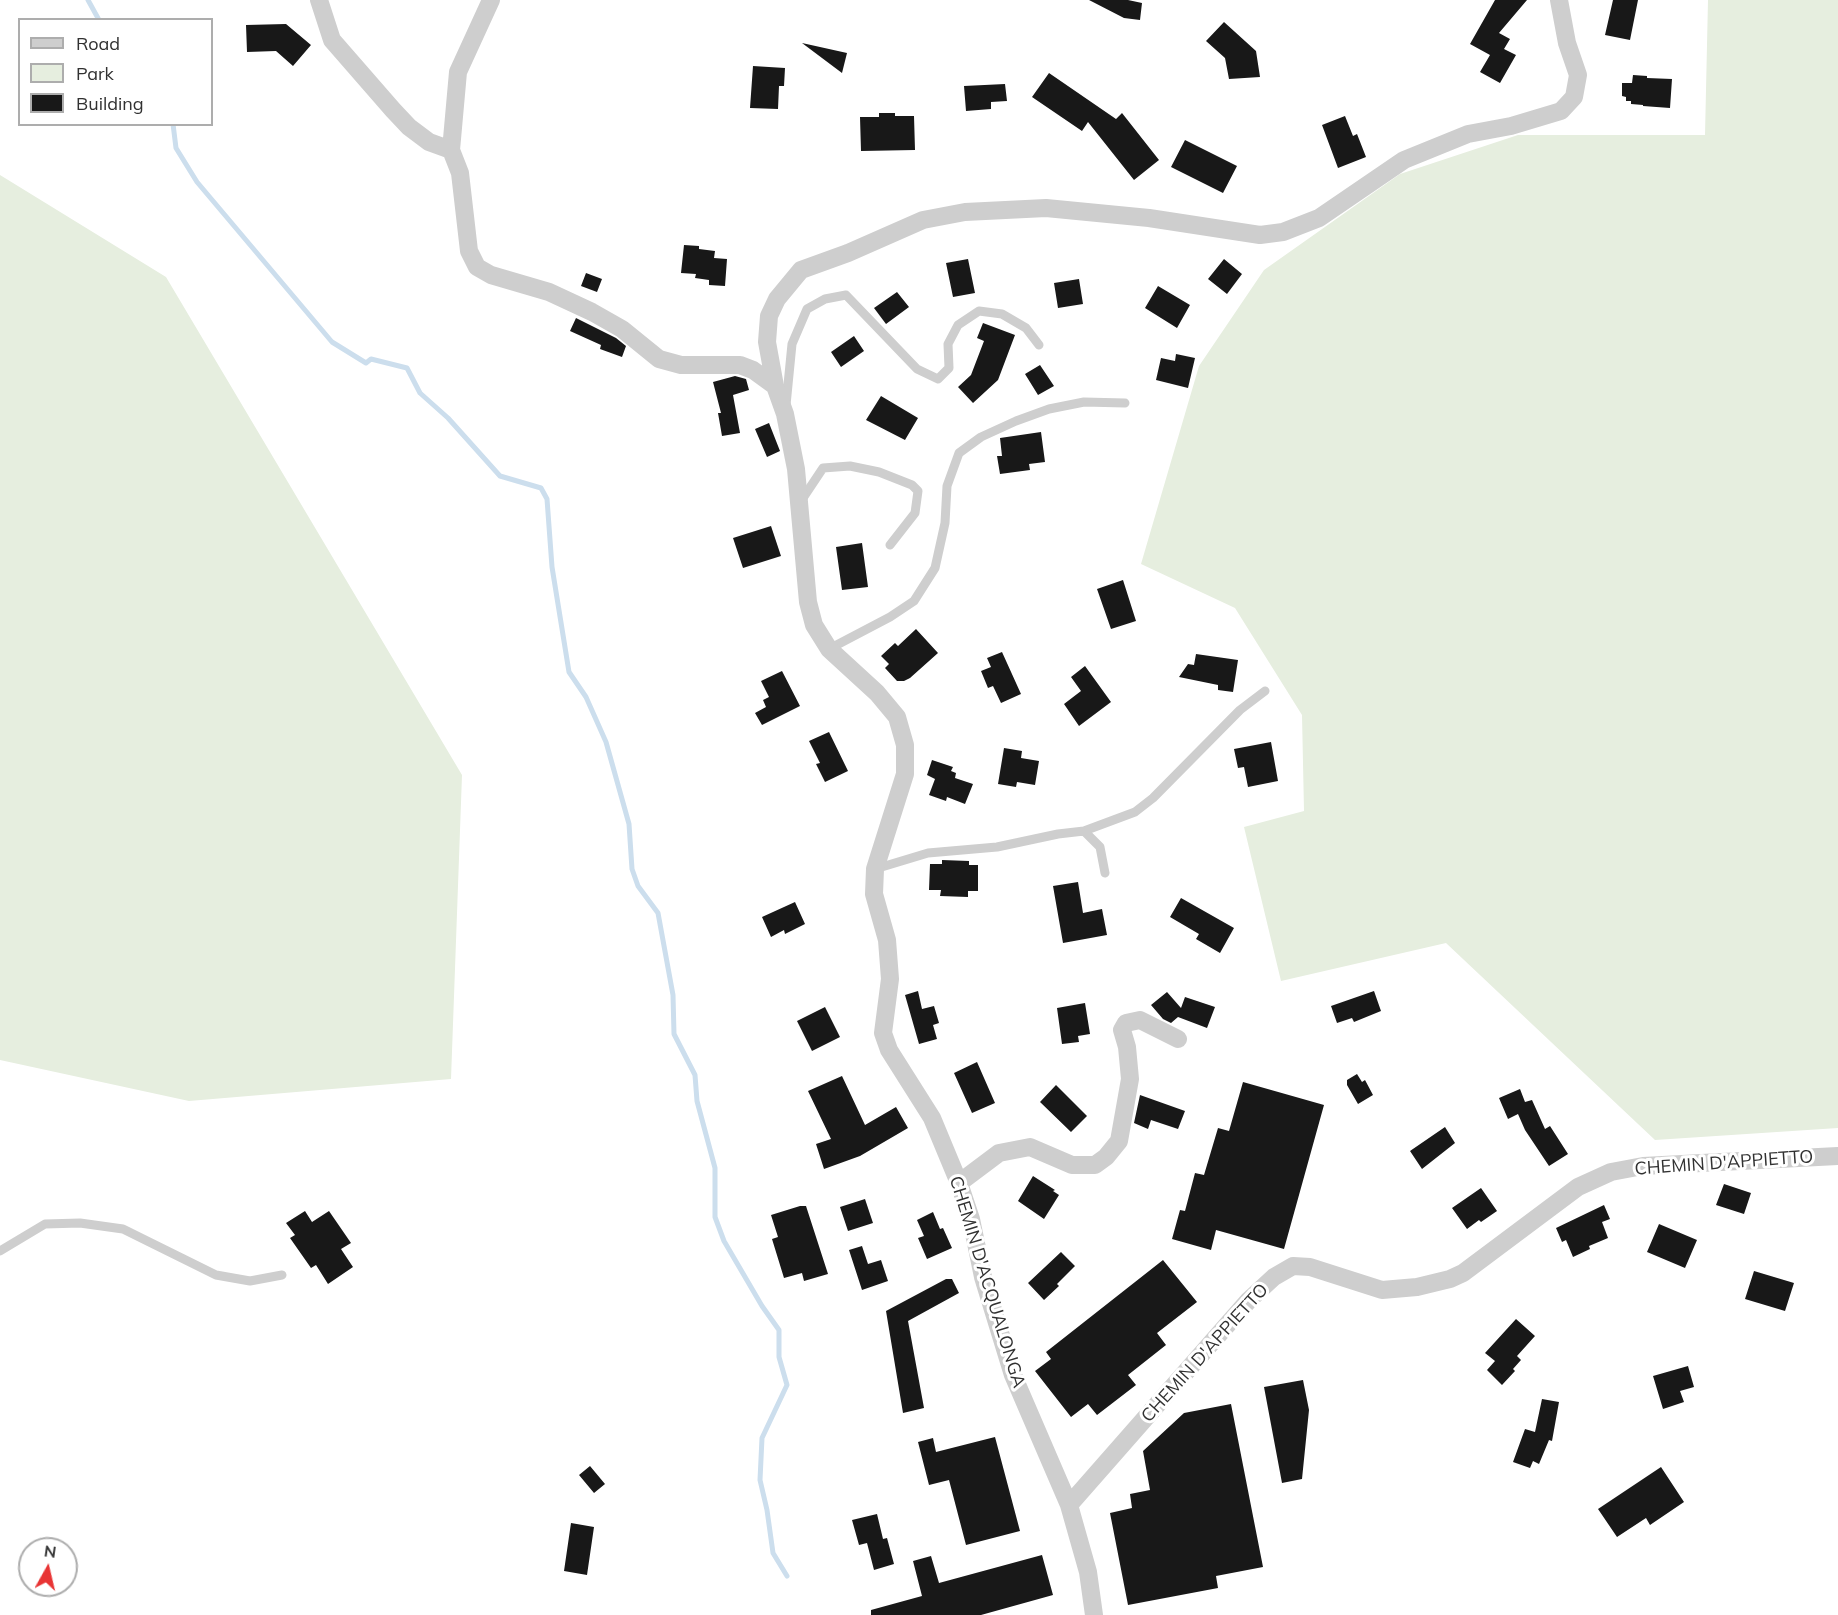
<!DOCTYPE html>
<html>
<head>
<meta charset="utf-8">
<style>
  body { margin:0 }
  #map { position:relative; width:1838px; height:1615px; overflow:hidden; background:#fff; font-family:Mulish,sans-serif }
  canvas { display:block }
  .legend { position:absolute; left:18px; top:18px; width:195px; height:108px; box-sizing:border-box; background:#fff; border:2px solid #adadad; margin:0; padding:8px 10px; list-style:none; font-size:18px; color:#313131 }
  .legend li { display:flex; align-items:center; gap:12px; height:30px }
  .legend b { width:30px; border:2px solid #adadad }
  .north { position:absolute; left:18px; top:1537px; width:60px; height:60px; box-sizing:border-box; background:#fff; border:2px solid #adadad; border-radius:50%; rotate:8deg; font-size:16px; font-weight:700; line-height:24px; text-align:center; color:#313131 }
  .north::after { content:''; display:block; margin:auto; width:21px; height:27px; background:#e83434; clip-path:polygon(50% 0,100% 100%,50% 72%,0 100%) }
</style>
</head>
<body>
<div id="map">
<canvas width="1838" height="1615"></canvas>
<ul class="legend">
<li><b style="height:8px;background:#cecece"></b>Road</li>
<li><b style="height:16px;background:#e6eedf"></b>Park</li>
<li><b style="height:16px;background:#181818"></b>Building</li>
</ul>
<div class="north">N</div>
</div>
<script>
const ctx = document.querySelector('canvas').getContext('2d');
ctx.lineJoin = 'round';
function fill(path, color) { ctx.fillStyle = color; ctx.fill(path, 'evenodd'); }
const poly = rows => new Path2D(rows.map(r => 'M' + r).join(''));
function stroke(path, color, width, dash) { ctx.strokeStyle = color; ctx.lineWidth = width; ctx.lineCap = dash ? 'butt' : 'round'; ctx.setLineDash(dash || []); ctx.stroke(path); }
function label(font, color, halo, rows, align = 'center') {
  ctx.font = font + ' Mulish,sans-serif'; ctx.lineWidth = 6; ctx.setLineDash([]); ctx.textBaseline = 'middle'; ctx.strokeStyle = halo; ctx.fillStyle = color; for (const [text, x, y, turn = 0] of rows) {
    ctx.save(); ctx.translate(x, y); ctx.rotate((+turn || 0) * Math.PI / 180); ctx.textAlign = isNaN(turn) ? turn : align; if (halo) ctx.strokeText(text, 0, 0); ctx.fillText(text, 0, 0); ctx.restore();
  }
}
fill(poly([
  [1708,0,1838,0,1838,1128,1655,1140,1446,943,1281,981,1244,827,1304,811,1302,715,1235,608,1141,564,1199,366,1264,270,1400,174,1518,135,1705,135],
  [0,175,166,277,462,775,451,1079,189,1101,0,1060]
]), '#e6eedf');
stroke(poly([
  [88,0,99,20],
  [173,124,176,148,197,182,332,342,366,363,371,359,407,368,420,393,448,418,500,476,541,488,547,499,552,567,569,672,586,697,606,742,629,824,632,869,638,886,658,913,673,995,674,1034,695,1075,697,1101,715,1168,715,1217,724,1241,762,1306,779,1330,779,1357,787,1385,762,1438,760,1480,767,1510,773,1553,787,1576]
]), '#ccdeed', 5);
fill(poly([
  [1089,0,1128,0,1142,3,1140,20,1124,18],
  [1495,0,1527,0,1499,33,1510,39,1504,49,1516,55,1500,83,1480,72,1490,55,1470,44],
  [1613,0,1638,0,1630,40,1605,35],
  [1224,22,1256,51,1260,77,1229,79,1225,58,1206,41],
  [286,24,311,45,293,66,276,51,247,52,246,25],
  [802,43,847,53,842,73],
  [753,66,785,68,784,86,779,86,778,109,750,108],
  [1049,73,1116,119,1122,113,1159,160,1134,180,1088,122,1082,131,1032,97],
  [1633,75,1647,76,1647,78,1672,79,1670,108,1643,106,1643,105,1631,104,1631,101,1626,101,1626,97,1622,96,1622,83,1632,83],
  [1005,84,1007,101,991,102,991,109,966,111,964,86],
  [879,113,895,113,895,116,914,116,915,150,861,151,860,117,879,117],
  [1345,116,1353,136,1357,134,1366,157,1338,168,1322,125],
  [1185,140,1237,166,1223,193,1171,167],
  [684,245,699,246,699,249,715,251,714,258,727,259,725,286,709,285,709,280,695,278,696,274,681,273],
  [968,259,975,293,953,297,946,263],
  [1224,259,1242,274,1227,294,1208,279],
  [586,273,602,279,597,292,581,286],
  [1079,279,1083,304,1058,308,1054,283],
  [1158,286,1190,305,1177,328,1145,308],
  [897,292,909,307,886,324,874,308],
  [576,318,616,338,626,346,622,357,600,349,601,345,570,331],
  [983,323,1015,335,998,380,973,403,958,387,971,375,984,341,977,338],
  [854,336,864,351,841,367,831,352],
  [1176,354,1195,358,1188,388,1156,380,1161,358,1175,361],
  [1040,365,1054,386,1038,395,1025,374],
  [735,376,746,379,749,390,733,395,740,433,722,436,718,413,721,413,713,382],
  [881,396,918,418,905,440,866,420],
  [769,423,780,451,767,457,755,429],
  [1041,432,1045,462,1029,464,1030,470,1000,474,997,456,1002,456,1000,438],
  [771,526,781,556,743,568,733,538],
  [862,543,868,587,842,590,836,547],
  [1123,580,1136,621,1111,629,1097,589],
  [916,629,938,653,910,678,904,681,897,681,885,668,889,664,881,656,895,643,898,646],
  [1002,652,1021,694,1001,703,993,686,988,688,981,671,991,667,987,658],
  [1196,654,1238,660,1233,692,1218,690,1218,685,1179,677,1188,664,1194,665],
  [1085,666,1111,702,1079,726,1064,704,1081,691,1071,677],
  [782,671,800,706,762,725,755,713,766,707,763,700,769,697,761,681],
  [829,732,848,771,825,782,816,764,820,763,809,741],
  [1271,742,1278,781,1248,787,1244,767,1238,768,1234,749],
  [1004,748,1022,751,1021,758,1039,761,1035,785,1017,782,1016,787,998,784],
  [932,760,953,767,951,771,956,773,955,778,973,784,965,804,947,797,946,801,929,795,935,779,927,775],
  [942,860,969,861,969,865,978,865,978,891,968,891,968,897,940,896,941,890,929,890,930,864,942,864],
  [1078,882,1083,913,1102,909,1107,935,1063,943,1053,886],
  [1181,898,1234,928,1220,953,1196,939,1199,934,1170,917],
  [795,902,805,924,785,934,784,930,771,937,762,917],
  [918,991,922,1009,934,1006,939,1023,933,1025,937,1039,919,1044,905,995],
  [1374,991,1381,1011,1354,1022,1352,1018,1337,1023,1331,1006],
  [1167,992,1181,1008,1185,997,1215,1007,1207,1028,1178,1017,1171,1023,1163,1019,1151,1005],
  [1085,1003,1090,1034,1078,1036,1079,1042,1062,1044,1057,1008],
  [825,1007,840,1037,812,1051,797,1021],
  [977,1062,995,1103,972,1113,954,1073],
  [1357,1074,1362,1082,1365,1080,1373,1095,1358,1104,1347,1085,1347,1080],
  [842,1076,865,1125,896,1107,908,1128,860,1156,824,1169,816,1144,831,1139,808,1091],
  [1243,1082,1324,1105,1284,1249,1216,1230,1211,1250,1172,1239,1180,1210,1185,1211,1195,1173,1204,1175,1218,1128,1229,1131],
  [1056,1085,1087,1116,1071,1132,1040,1102],
  [1520,1089,1525,1102,1532,1100,1545,1129,1550,1126,1568,1154,1549,1166,1525,1130,1518,1114,1508,1119,1499,1098],
  [1140,1095,1185,1111,1178,1129,1151,1120,1148,1129,1134,1123],
  [1445,1127,1455,1143,1422,1169,1410,1151],
  [1033,1176,1055,1190,1053,1191,1059,1195,1044,1219,1018,1201],
  [1724,1184,1751,1193,1744,1214,1716,1205],
  [1481,1188,1497,1211,1481,1222,1479,1220,1467,1229,1452,1208],
  [865,1199,873,1223,848,1231,840,1207],
  [1604,1205,1610,1219,1602,1222,1608,1238,1589,1246,1590,1249,1573,1257,1566,1240,1562,1242,1556,1228],
  [800,1206,806,1206,828,1274,804,1281,802,1273,784,1278,772,1239,778,1237,771,1215],
  [305,1211,312,1222,329,1211,351,1243,341,1249,353,1267,328,1284,316,1265,311,1268,290,1238,295,1235,286,1223],
  [933,1212,940,1229,943,1228,952,1248,927,1259,918,1238,924,1236,917,1220],
  [1659,1224,1697,1240,1685,1268,1647,1252],
  [862,1246,868,1264,881,1260,888,1281,862,1290,849,1250],
  [1061,1252,1075,1266,1057,1284,1059,1286,1044,1300,1028,1283],
  [1163,1260,1197,1302,1157,1333,1166,1345,1128,1375,1136,1385,1097,1415,1088,1404,1071,1417,1035,1371,1051,1359,1046,1352],
  [1754,1271,1794,1283,1785,1311,1745,1299],
  [946,1279,952,1279,959,1293,908,1321,924,1408,903,1413,886,1311],
  [1516,1319,1535,1336,1517,1356,1521,1360,1513,1369,1515,1371,1502,1385,1487,1370,1495,1361,1485,1353],
  [1688,1366,1694,1387,1680,1391,1684,1402,1663,1409,1653,1376],
  [1303,1380,1309,1410,1302,1479,1282,1483,1264,1387],
  [1542,1399,1559,1402,1552,1441,1549,1440,1539,1464,1533,1461,1530,1468,1513,1462,1525,1429,1535,1432],
  [1231,1404,1263,1567,1216,1576,1218,1588,1128,1605,1110,1513,1132,1508,1130,1494,1150,1490,1143,1451,1184,1413],
  [995,1437,1020,1531,966,1545,949,1480,929,1485,918,1442,933,1438,936,1452],
  [590,1466,605,1484,594,1493,579,1475],
  [1661,1467,1684,1502,1650,1525,1646,1518,1617,1537,1598,1509],
  [877,1514,883,1539,887,1538,894,1564,874,1570,867,1543,859,1545,852,1520],
  [571,1523,594,1527,587,1575,564,1571],
  [1042,1555,1053,1595,981,1615,871,1615,871,1610,922,1596,913,1561,931,1556,939,1583]
]), '#181818');
stroke(poly([
  [786,405,792,344,807,309,825,299,846,295,917,369,938,379,949,368,948,344,958,325,979,311,1002,314,1026,328,1039,345],
  [801,501,823,468,850,466,879,472,912,485,918,491,915,513,890,545],
  [829,649,890,617,914,601,935,568,945,523,947,486,959,453,981,437,1016,421,1049,409,1084,402,1125,403],
  [1084,831,1100,847,1105,873],
  [875,869,928,853,997,847,1058,834,1084,831,1135,812,1153,798,1240,710,1265,691],
  [0,1251,45,1224,80,1223,123,1229,216,1275,250,1281,282,1275]
]), '#cecece', 9);
stroke(poly([
  [319,0,332,40,393,110,409,127,429,142,451,150,460,173,469,251,477,267,491,275,549,292,592,312,622,329,659,359,681,365,740,365,753,370,775,386],
  [451,150,458,72,491,0],
  [959,1183,999,1153,1030,1147,1072,1165,1095,1165,1106,1157,1119,1141,1130,1079,1127,1047,1122,1030,1126,1023,1140,1020,1178,1039],
  [1069,1505,1249,1300,1274,1277,1293,1266,1310,1267,1382,1290,1417,1287,1450,1279,1463,1273,1578,1187,1611,1172,1643,1166,1838,1156],
  [1094,1615,1088,1572,1069,1505,1013,1375,983,1277,971,1219,959,1183,932,1118,889,1050,883,1033,890,979,887,940,874,894,875,869,905,774,905,745,897,717,877,693,829,649,814,625,808,602,796,469,785,414,775,386,767,342,769,316,777,299,801,270,848,253,923,220,965,212,1046,208,1149,218,1260,235,1283,232,1319,218,1404,160,1468,134,1511,126,1561,111,1574,97,1578,75,1567,43,1559,0]
]), '#cecece', 18);
label('18px', '#313131', '#fff', [
  ["CHEMIN D'APPIETTO",1724,1163,-4],
  ["CHEMIN D'ACQUALONGA",987,1282,73],
  ["CHEMIN D'APPIETTO",1205,1353,-48]
]);
</script>
</body>
</html>
